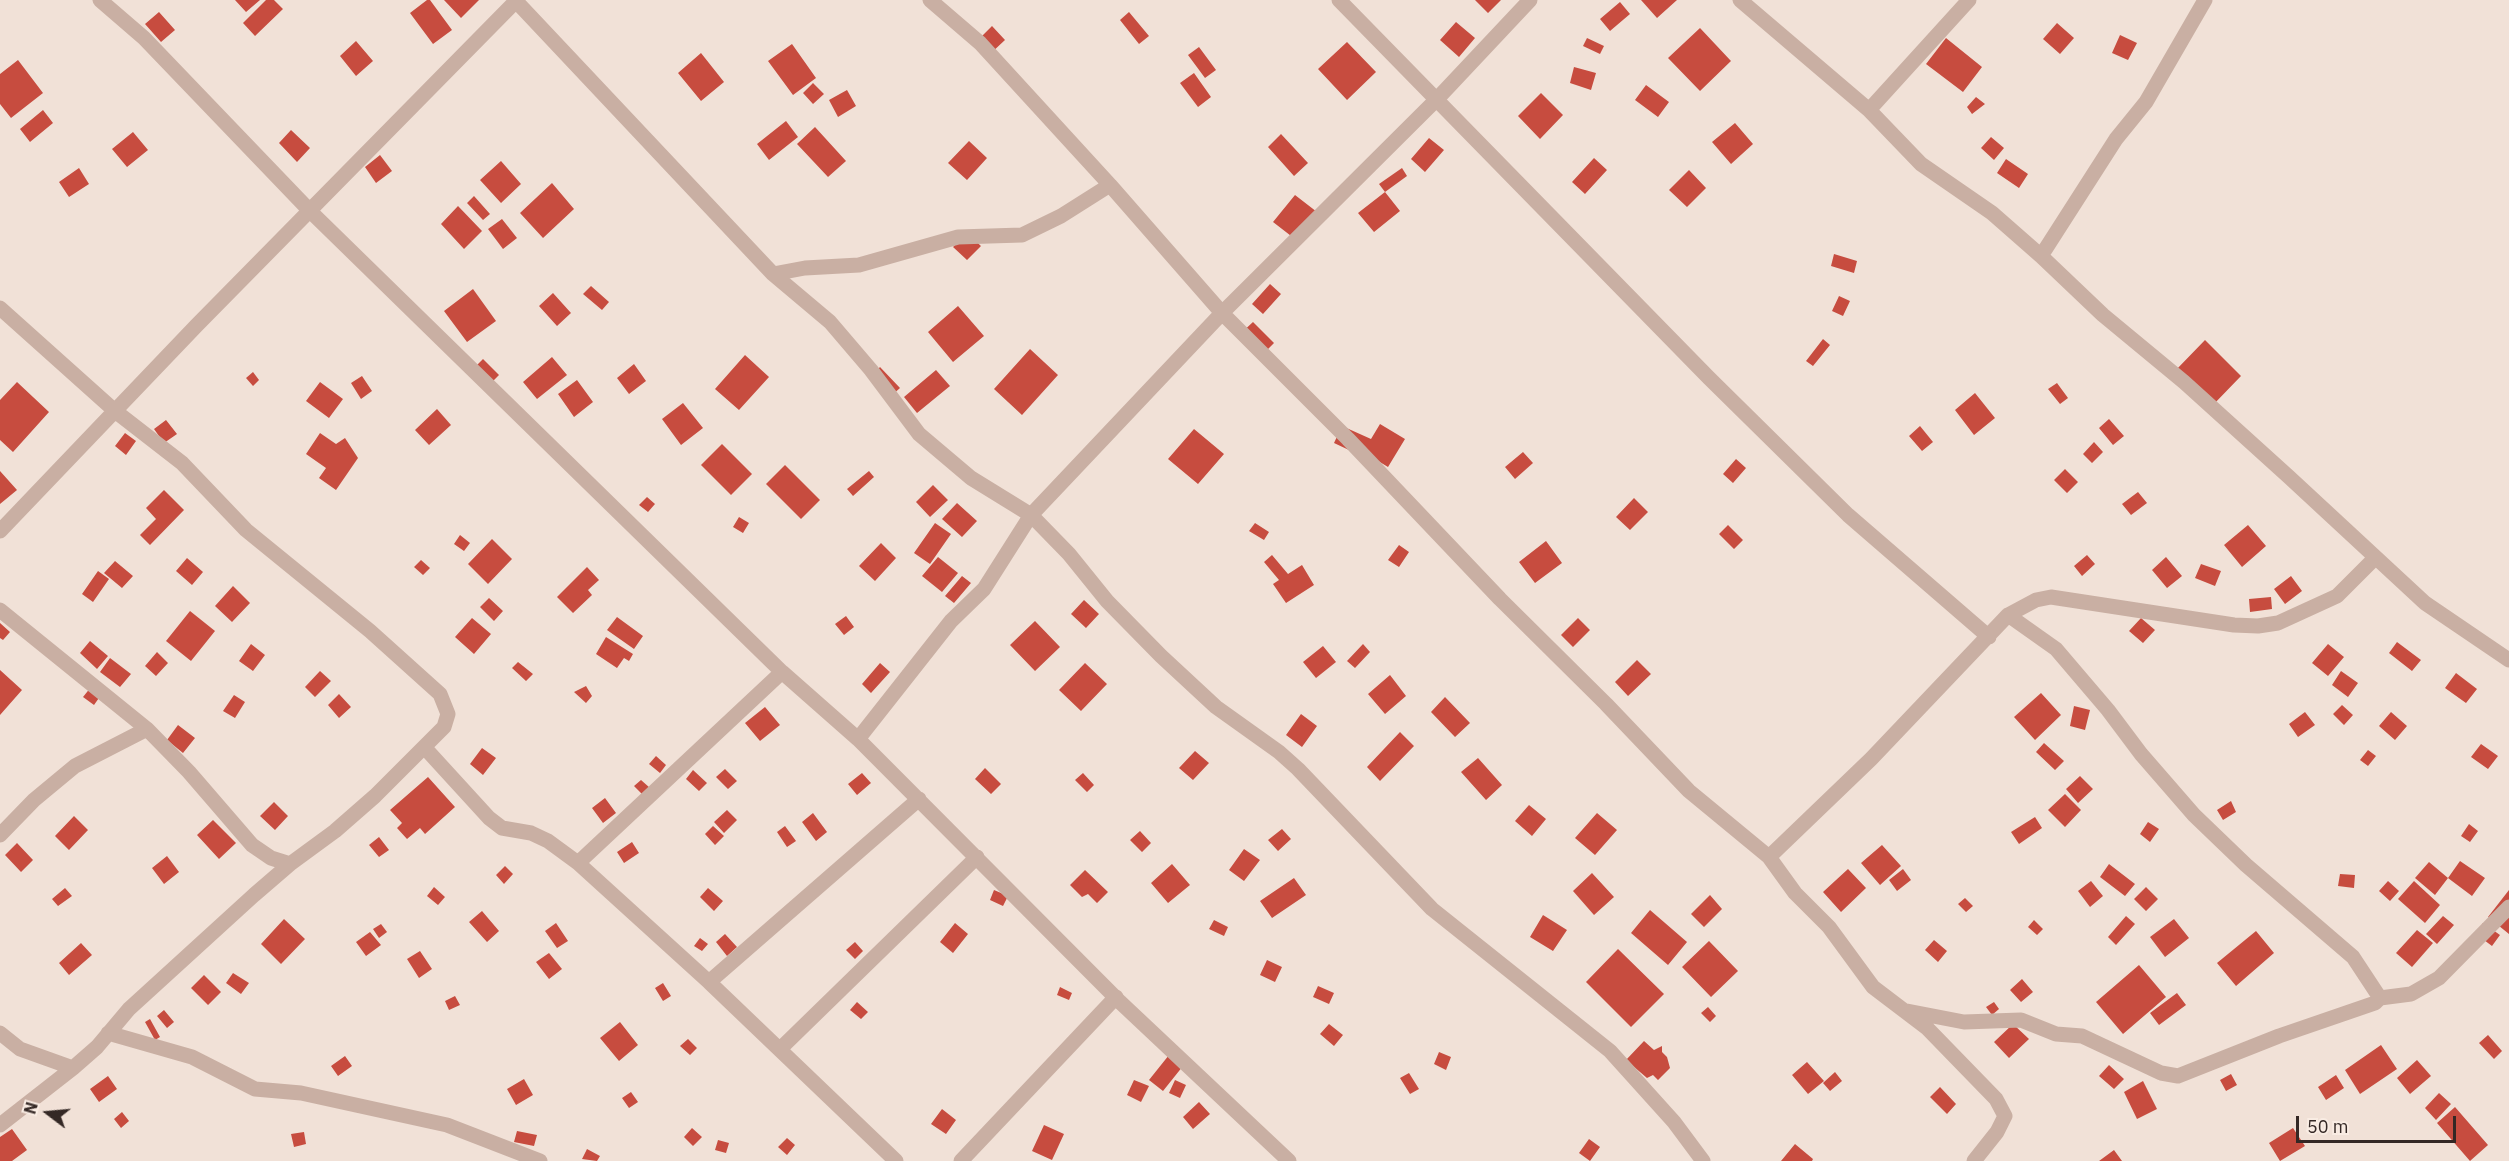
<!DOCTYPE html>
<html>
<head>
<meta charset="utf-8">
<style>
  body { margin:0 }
  #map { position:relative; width:2509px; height:1161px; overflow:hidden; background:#f1e1d7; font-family:"IBM Plex Sans",sans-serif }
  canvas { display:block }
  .north { position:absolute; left:18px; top:1083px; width:60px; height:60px; -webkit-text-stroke:4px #f9ece3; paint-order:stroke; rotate:286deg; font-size:16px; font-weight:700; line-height:24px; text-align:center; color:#342825 }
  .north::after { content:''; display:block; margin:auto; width:21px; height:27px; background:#342825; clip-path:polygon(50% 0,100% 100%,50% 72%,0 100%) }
  .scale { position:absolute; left:2296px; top:1116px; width:160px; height:27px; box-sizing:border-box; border:3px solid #342825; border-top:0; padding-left:8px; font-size:18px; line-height:21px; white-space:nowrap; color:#342825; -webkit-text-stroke:4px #f9ece3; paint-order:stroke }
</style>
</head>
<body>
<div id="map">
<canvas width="2509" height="1161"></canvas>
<div class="north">N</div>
<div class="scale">50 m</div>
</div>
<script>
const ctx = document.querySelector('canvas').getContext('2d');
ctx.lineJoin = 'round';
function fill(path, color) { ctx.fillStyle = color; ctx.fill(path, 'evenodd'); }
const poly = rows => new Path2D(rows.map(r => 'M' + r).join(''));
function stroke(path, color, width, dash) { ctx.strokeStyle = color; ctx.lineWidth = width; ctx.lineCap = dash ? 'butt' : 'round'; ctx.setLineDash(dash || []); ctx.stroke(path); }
fill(poly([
  [235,0,260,0,246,12],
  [266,0,274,0,283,9,255,36,243,23],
  [427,0,430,0,452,30,433,44,410,13],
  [444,0,479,0,461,18],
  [1475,0,1501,0,1488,13],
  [1641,0,1677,0,1657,18],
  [1620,2,1630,14,1610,31,1600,19],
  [159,12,175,30,161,42,145,24],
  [1129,12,1149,36,1139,44,1120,20],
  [1456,22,1475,38,1459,57,1440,40],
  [2057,23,2074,38,2060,54,2043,39],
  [992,26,1005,40,990,54,977,41],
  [1700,28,1731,61,1700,91,1668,58],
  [2120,35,2137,43,2128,60,2112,53],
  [1587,38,1604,46,1600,54,1583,46],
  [1946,38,1982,67,1963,92,1926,64],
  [356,41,373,61,356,76,340,56],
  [1347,42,1376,72,1347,100,1318,69],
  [792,44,816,78,793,95,768,61],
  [1199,47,1216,70,1205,78,1188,55],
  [701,53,724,82,701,101,678,73],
  [18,60,43,93,11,118,0,104,0,74],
  [1574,67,1596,73,1591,90,1570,83],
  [1194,73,1211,97,1198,107,1180,83],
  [813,83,824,94,813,104,803,93],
  [1646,85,1669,102,1658,117,1635,100],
  [847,90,856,106,838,117,829,100],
  [1541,93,1563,115,1540,139,1518,116],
  [1976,97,1985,104,1972,114,1967,107],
  [43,110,53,123,30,142,20,129],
  [786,121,798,137,769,160,757,144],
  [1735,123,1753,144,1731,164,1712,142],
  [815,127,846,161,828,177,797,144],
  [291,130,310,148,297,162,279,143],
  [133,132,148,150,127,167,112,149],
  [1281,134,1308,163,1294,176,1268,147],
  [1991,137,2004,148,1994,160,1981,148],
  [1429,138,1444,150,1425,172,1411,159],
  [969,141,987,158,967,180,948,163],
  [380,155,392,171,376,183,365,167],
  [1594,158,1607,170,1585,194,1572,182],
  [2006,159,2028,174,2019,188,1997,173],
  [501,161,521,184,501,203,480,180],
  [79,168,89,184,69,197,59,182],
  [1402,168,1407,176,1385,192,1379,184],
  [1689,170,1706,188,1687,207,1669,190],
  [552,183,574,209,543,238,520,213],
  [1385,192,1400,211,1374,232,1358,213],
  [1295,195,1317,212,1295,239,1273,222],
  [474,196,490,214,483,220,467,203],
  [458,206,482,231,464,249,441,224],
  [502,219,517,238,503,249,488,229],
  [967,233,981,246,967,260,953,247],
  [1834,254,1857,261,1854,273,1831,266],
  [1270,284,1281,294,1263,314,1252,304],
  [591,286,609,302,602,310,583,294],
  [473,289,496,321,467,342,444,311],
  [553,293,571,313,557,326,539,306],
  [1839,296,1850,301,1843,316,1832,311],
  [958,306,984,336,953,362,928,332],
  [1253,322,1274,343,1261,356,1239,335],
  [1823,339,1830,345,1813,366,1806,361],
  [2205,340,2241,376,2212,406,2175,371],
  [1030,349,1058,375,1022,415,994,389],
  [745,355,769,377,739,410,715,389],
  [552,357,567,375,537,399,523,382],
  [483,359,499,375,490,384,474,368],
  [634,364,646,381,629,394,617,378],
  [880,367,900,388,891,396,872,376],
  [936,370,950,386,917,413,904,397],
  [253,372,259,380,253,386,246,378],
  [362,376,372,391,361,399,351,383],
  [577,380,593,402,574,417,558,394],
  [17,382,49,412,13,452,0,440,0,400],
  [320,382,343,399,329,418,306,401],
  [2057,383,2068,398,2060,404,2048,389],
  [1975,393,1995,418,1974,435,1955,410],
  [683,403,703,428,681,445,662,419],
  [437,409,451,425,429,445,415,430],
  [2109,419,2124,436,2113,445,2099,428],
  [166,420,177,434,164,443,154,429],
  [1380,424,1405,439,1388,467,1365,453,1364,457,1334,443,1342,426,1371,439],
  [1920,426,1933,442,1922,451,1909,436],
  [1194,429,1224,454,1198,484,1168,459],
  [125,433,136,441,126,455,115,446],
  [320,433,336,444,345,438,358,458,336,490,319,478,326,468,306,454],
  [2094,442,2103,452,2092,463,2083,454],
  [722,444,752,474,731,495,701,465],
  [1523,452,1533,463,1515,479,1505,467],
  [1736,459,1746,468,1733,483,1723,474],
  [785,465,820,500,801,519,766,484],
  [2065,469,2078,482,2067,493,2054,480],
  [0,471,17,490,0,504],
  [869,471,874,477,853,496,847,489],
  [933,485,948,500,930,517,916,502],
  [164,490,184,510,150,545,140,535,156,519,146,508],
  [2138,492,2147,503,2131,515,2122,504],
  [647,497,655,504,648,512,639,505],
  [1634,498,1648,512,1630,530,1616,517],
  [957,503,977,521,962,537,942,519],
  [739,517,749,523,743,533,733,527],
  [935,523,951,534,930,564,914,553],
  [1255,523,1269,532,1264,540,1249,531],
  [1728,525,1743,540,1734,549,1719,534],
  [2248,525,2266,546,2242,567,2224,545],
  [460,535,470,543,464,551,454,544],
  [492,539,512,559,488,584,468,564],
  [1546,541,1562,563,1535,583,1519,562],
  [881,543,896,558,875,581,859,566],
  [1399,545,1409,552,1399,567,1388,560],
  [1272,555,1288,574,1302,565,1314,585,1286,603,1273,584,1279,580,1264,562],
  [2087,555,2095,564,2082,576,2074,566],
  [938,557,958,573,942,592,922,576],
  [2166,557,2182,576,2167,588,2152,570],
  [187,558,203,572,192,585,176,571],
  [421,560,430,568,423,575,414,567],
  [115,561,133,576,122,588,104,573],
  [2201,564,2221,571,2215,586,2195,578],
  [587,567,599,580,588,590,592,595,573,613,557,597],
  [98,571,109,579,93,602,82,594],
  [962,576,971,583,954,603,945,596],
  [2291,576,2302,591,2285,604,2274,589],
  [233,586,250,603,232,622,215,606],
  [2271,597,2272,609,2250,612,2249,599],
  [489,598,503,611,494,621,480,607],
  [1084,600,1099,614,1086,628,1071,614],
  [190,611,215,631,191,661,166,641],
  [846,616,854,627,844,635,835,624],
  [617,617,643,636,634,649,607,630],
  [472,618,491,634,474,654,455,637],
  [1578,618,1590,630,1573,647,1561,635],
  [2141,618,2155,630,2143,643,2129,631],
  [1035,621,1060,647,1035,671,1010,645],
  [0,623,10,632,3,640,0,638],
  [606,637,633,654,629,661,624,658,617,668,596,654],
  [90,641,108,656,97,669,80,653],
  [2397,642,2421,660,2412,671,2389,653],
  [251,644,265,655,253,671,239,661],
  [1363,644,1370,652,1355,668,1347,661],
  [2328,644,2344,657,2328,676,2312,663],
  [1323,646,1336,662,1316,678,1303,662],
  [157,652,168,663,156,676,145,666],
  [110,658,131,674,120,687,100,672],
  [1637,660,1651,674,1628,696,1615,682],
  [518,662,533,674,526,681,512,668],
  [880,663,890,672,871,693,862,684],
  [1085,663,1107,684,1081,711,1059,690],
  [0,670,22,690,0,715],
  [320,671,331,681,315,697,305,687],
  [2341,671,2358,683,2348,697,2332,685],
  [2456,673,2477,689,2466,703,2445,688],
  [1390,675,1406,696,1385,714,1368,694],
  [586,686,592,696,586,703,574,692],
  [91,687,101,695,94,705,83,697],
  [2041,693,2061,715,2035,740,2014,717],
  [339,694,351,707,339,718,328,705],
  [234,695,245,702,235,718,223,711],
  [1445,697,1470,723,1455,737,1431,712],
  [2342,705,2353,715,2344,725,2333,714],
  [2074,706,2090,710,2085,730,2070,726],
  [765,707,780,725,760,741,745,723],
  [2305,712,2315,725,2298,737,2289,724],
  [2391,712,2407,726,2395,740,2379,726],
  [1301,714,1317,726,1302,747,1286,735],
  [178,725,195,738,183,753,167,740],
  [1400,732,1414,746,1380,781,1367,767],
  [2044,743,2064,761,2055,770,2036,752],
  [2481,744,2498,756,2488,769,2471,757],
  [482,748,496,758,483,775,470,764],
  [2368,750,2376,756,2368,766,2360,760],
  [1195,751,1209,763,1193,780,1179,768],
  [656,756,666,765,660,773,649,764],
  [1478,758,1502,785,1486,800,1461,772],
  [985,768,1001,784,991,794,975,779],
  [725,769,737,781,728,789,716,777],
  [693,770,707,783,699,791,686,779],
  [862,773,871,783,857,795,848,784],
  [1083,773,1094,785,1087,792,1075,780],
  [2080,776,2093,789,2078,803,2066,789],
  [428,777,455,807,425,834,420,828,407,839,397,828,402,823,390,810],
  [641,780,650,788,643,795,634,786],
  [2065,794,2081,810,2065,827,2048,810],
  [605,798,616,813,603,823,592,808],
  [2231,801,2236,812,2223,820,2217,810],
  [274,802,288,816,275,830,260,816],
  [1529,805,1546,819,1532,836,1515,821],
  [727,810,737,820,724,833,714,822],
  [813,813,827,832,816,841,802,822],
  [1597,813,1617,830,1595,855,1575,838],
  [74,816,88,830,69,850,55,836],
  [2035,817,2042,828,2019,844,2011,832],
  [213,820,236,843,219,859,197,835],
  [2148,822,2159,829,2150,842,2140,834],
  [2469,824,2478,831,2470,842,2461,836],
  [713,826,724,836,715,845,705,834],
  [785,826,796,841,787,847,777,832],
  [1282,829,1291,839,1278,851,1268,840],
  [1140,831,1151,843,1142,852,1130,840],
  [379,837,389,850,379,857,369,845],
  [632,842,639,853,624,863,617,852],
  [17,843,33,860,21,872,5,855],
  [1882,845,1901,866,1880,885,1861,863],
  [1244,849,1260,860,1244,881,1229,870],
  [167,856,179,872,164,884,152,868],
  [2460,861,2485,878,2472,896,2448,878,2435,895,2415,878,2429,862,2448,878],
  [1172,864,1190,885,1168,903,1151,883],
  [2109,864,2135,884,2125,896,2100,877],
  [505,866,513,874,504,884,496,875],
  [1848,869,1866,888,1841,912,1823,892],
  [1903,869,1911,880,1897,891,1889,880],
  [1085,870,1108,892,1097,903,1088,894,1082,897,1070,885],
  [1592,873,1614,897,1594,915,1573,891],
  [2340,874,2355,875,2354,888,2338,886],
  [1294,878,1306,895,1272,918,1260,901],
  [2091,881,2103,896,2090,907,2078,891],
  [2388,881,2399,891,2390,901,2379,891],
  [2414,881,2440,905,2425,923,2398,899],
  [434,887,445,897,438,905,427,896],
  [2146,887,2158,899,2146,911,2134,899],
  [65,888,72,896,58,906,52,899],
  [708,888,723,901,714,911,700,897],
  [994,890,1008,896,1003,906,990,900],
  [2509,890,2509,934,2488,917],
  [1710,895,1722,909,1704,927,1691,914],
  [1965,898,1973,906,1966,912,1958,904],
  [1650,910,1687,942,1668,965,1631,933],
  [482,911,499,931,487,942,469,922],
  [1543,915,1567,930,1553,951,1530,937],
  [2126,916,2135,924,2116,945,2108,937],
  [2443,916,2454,925,2437,944,2426,934],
  [284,919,305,939,281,964,261,944],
  [2174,919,2189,938,2165,957,2150,937],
  [1214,920,1228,927,1224,936,1209,929],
  [2034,920,2043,929,2037,935,2028,927],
  [556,923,568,941,557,948,545,931],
  [955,923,968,934,953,953,940,942],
  [2483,923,2500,935,2492,946,2476,934],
  [381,924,387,932,379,938,373,929],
  [2417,930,2433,943,2412,967,2396,953],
  [2256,931,2274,953,2236,986,2217,963],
  [370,932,381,945,366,956,356,942],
  [725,934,737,947,727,956,716,942],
  [700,938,708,944,702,951,694,946],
  [1934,940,1947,951,1938,962,1925,950],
  [1709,941,1738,971,1711,997,1682,967],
  [855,942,863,951,855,959,846,950],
  [81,943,92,955,69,975,59,963],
  [1618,949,1664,994,1631,1027,1586,982],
  [420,951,432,969,419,978,407,959],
  [549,953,562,969,549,979,536,962],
  [1267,960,1282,967,1275,982,1260,975],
  [2139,965,2166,997,2123,1034,2096,1002],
  [233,973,249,983,241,994,226,983],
  [204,975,221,992,208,1005,191,988],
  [2022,979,2033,992,2021,1002,2010,990],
  [663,983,671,996,663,1001,655,988],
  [1318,986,1334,993,1329,1004,1313,997],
  [1060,987,1072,993,1069,1000,1057,995],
  [2177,993,2186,1005,2159,1025,2150,1013],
  [455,996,460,1005,449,1010,445,1001],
  [857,1002,868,1012,861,1019,850,1010],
  [1994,1002,1999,1009,1992,1015,1986,1007],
  [1708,1007,1716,1016,1710,1022,1701,1013],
  [164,1010,174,1022,167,1028,157,1016],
  [150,1019,160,1037,155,1040,145,1022],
  [620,1022,638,1045,619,1061,600,1038],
  [1329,1024,1343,1035,1334,1046,1320,1034],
  [2013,1024,2029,1039,2009,1058,1994,1042],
  [2488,1035,2502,1051,2494,1059,2479,1043],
  [688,1039,697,1048,690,1055,680,1046],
  [1644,1041,1654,1050,1662,1046,1662,1052,1667,1057,1670,1068,1658,1080,1653,1075,1647,1078,1626,1060],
  [2381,1045,2397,1069,2360,1094,2345,1070],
  [1439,1052,1451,1057,1446,1070,1434,1064],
  [1169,1055,1183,1066,1163,1091,1149,1080],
  [345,1056,352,1066,338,1076,331,1066],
  [2417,1060,2431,1076,2410,1094,2397,1078],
  [1807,1062,1824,1081,1808,1094,1792,1075],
  [2109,1065,2124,1079,2114,1089,2099,1076],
  [1835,1072,1842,1081,1830,1091,1823,1083],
  [1409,1073,1419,1089,1410,1094,1400,1078],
  [2231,1074,2237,1085,2226,1091,2220,1080],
  [2336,1075,2344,1088,2326,1100,2318,1087],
  [108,1076,117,1089,99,1102,90,1089],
  [524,1079,533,1095,516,1105,507,1089],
  [1134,1080,1149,1086,1141,1102,1127,1095],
  [1175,1080,1186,1085,1180,1098,1169,1093],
  [2143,1081,2157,1109,2137,1119,2124,1092],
  [1940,1087,1956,1104,1947,1114,1930,1097],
  [631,1092,638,1102,629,1108,622,1098],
  [2439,1093,2451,1104,2436,1120,2425,1108],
  [1199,1102,1210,1114,1193,1129,1183,1117],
  [2455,1107,2488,1145,2470,1161,2437,1123],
  [942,1109,956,1120,946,1134,931,1124],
  [122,1112,129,1121,121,1128,114,1119],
  [1044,1125,1064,1134,1052,1160,1032,1151],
  [692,1128,702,1137,693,1146,684,1137],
  [2293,1128,2305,1146,2280,1161,2269,1143],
  [12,1129,27,1150,12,1161,0,1161,0,1137],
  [517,1131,537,1135,534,1146,514,1142],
  [304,1132,306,1144,294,1147,291,1134],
  [787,1138,795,1145,787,1155,778,1147],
  [1589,1139,1600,1147,1590,1161,1579,1153],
  [718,1140,729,1143,726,1153,715,1150],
  [1795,1144,1813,1159,1812,1161,1781,1161],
  [587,1149,600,1156,597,1161,582,1159],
  [2114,1150,2122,1161,2099,1161]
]), '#c74c3f');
stroke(poly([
  [100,0,144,38,310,211,782,672,858,739,1120,1002,1289,1161],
  [515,0,773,274,830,322,871,370,919,434,971,478,1031,515,1069,554,1107,601,1161,656,1216,707,1279,752,1298,769,1432,909,1610,1051,1674,1122,1703,1161],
  [930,0,980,43,1110,185,1222,313,1348,439,1500,599,1606,704,1689,791,1769,857,1795,893,1829,927,1873,987,1927,1028,1996,1099,2005,1116,1997,1132,1974,1161],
  [1339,0,1709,378,1848,515,1989,637],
  [1740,0,1869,110,1921,164,1992,213,2041,256,2103,315,2184,382,2289,477,2425,603,2509,660],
  [1869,110,1969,0],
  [2041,256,2116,139,2146,102,2205,0],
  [773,274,805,268,859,265,958,237,1022,235,1061,216,1110,185],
  [0,308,115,411,182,463,246,530,370,631,440,694,448,714,444,727,375,796,335,831,290,864,254,895,129,1009,97,1047,73,1068,0,1125],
  [0,531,196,326,517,0],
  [0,610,147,729,189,772,252,845,271,858,290,864],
  [2008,615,2056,649,2108,710,2141,754,2194,815,2246,865,2353,957,2380,998],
  [858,739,951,621,984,589,1031,515,1222,313,1437,99,1530,0],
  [425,748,489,818,502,828,531,833,548,841,578,863,709,982,896,1161],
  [0,835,34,800,75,766,147,729],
  [1769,857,1871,759,2008,615,2036,600,2051,597,2234,625,2258,626,2278,623,2337,596,2375,558],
  [578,863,782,672],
  [709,982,919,799],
  [1907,1011,1964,1022,2021,1020,2056,1034,2082,1036,2161,1073,2178,1076,2279,1036,2375,1003,2380,998,2411,994,2439,978,2509,907],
  [0,1033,20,1049,73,1068],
  [108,1033,192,1057,255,1089,301,1093,447,1125,540,1161],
  [780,1049,977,857],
  [961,1161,1116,997]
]), '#c9afa3', 15);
</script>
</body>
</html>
